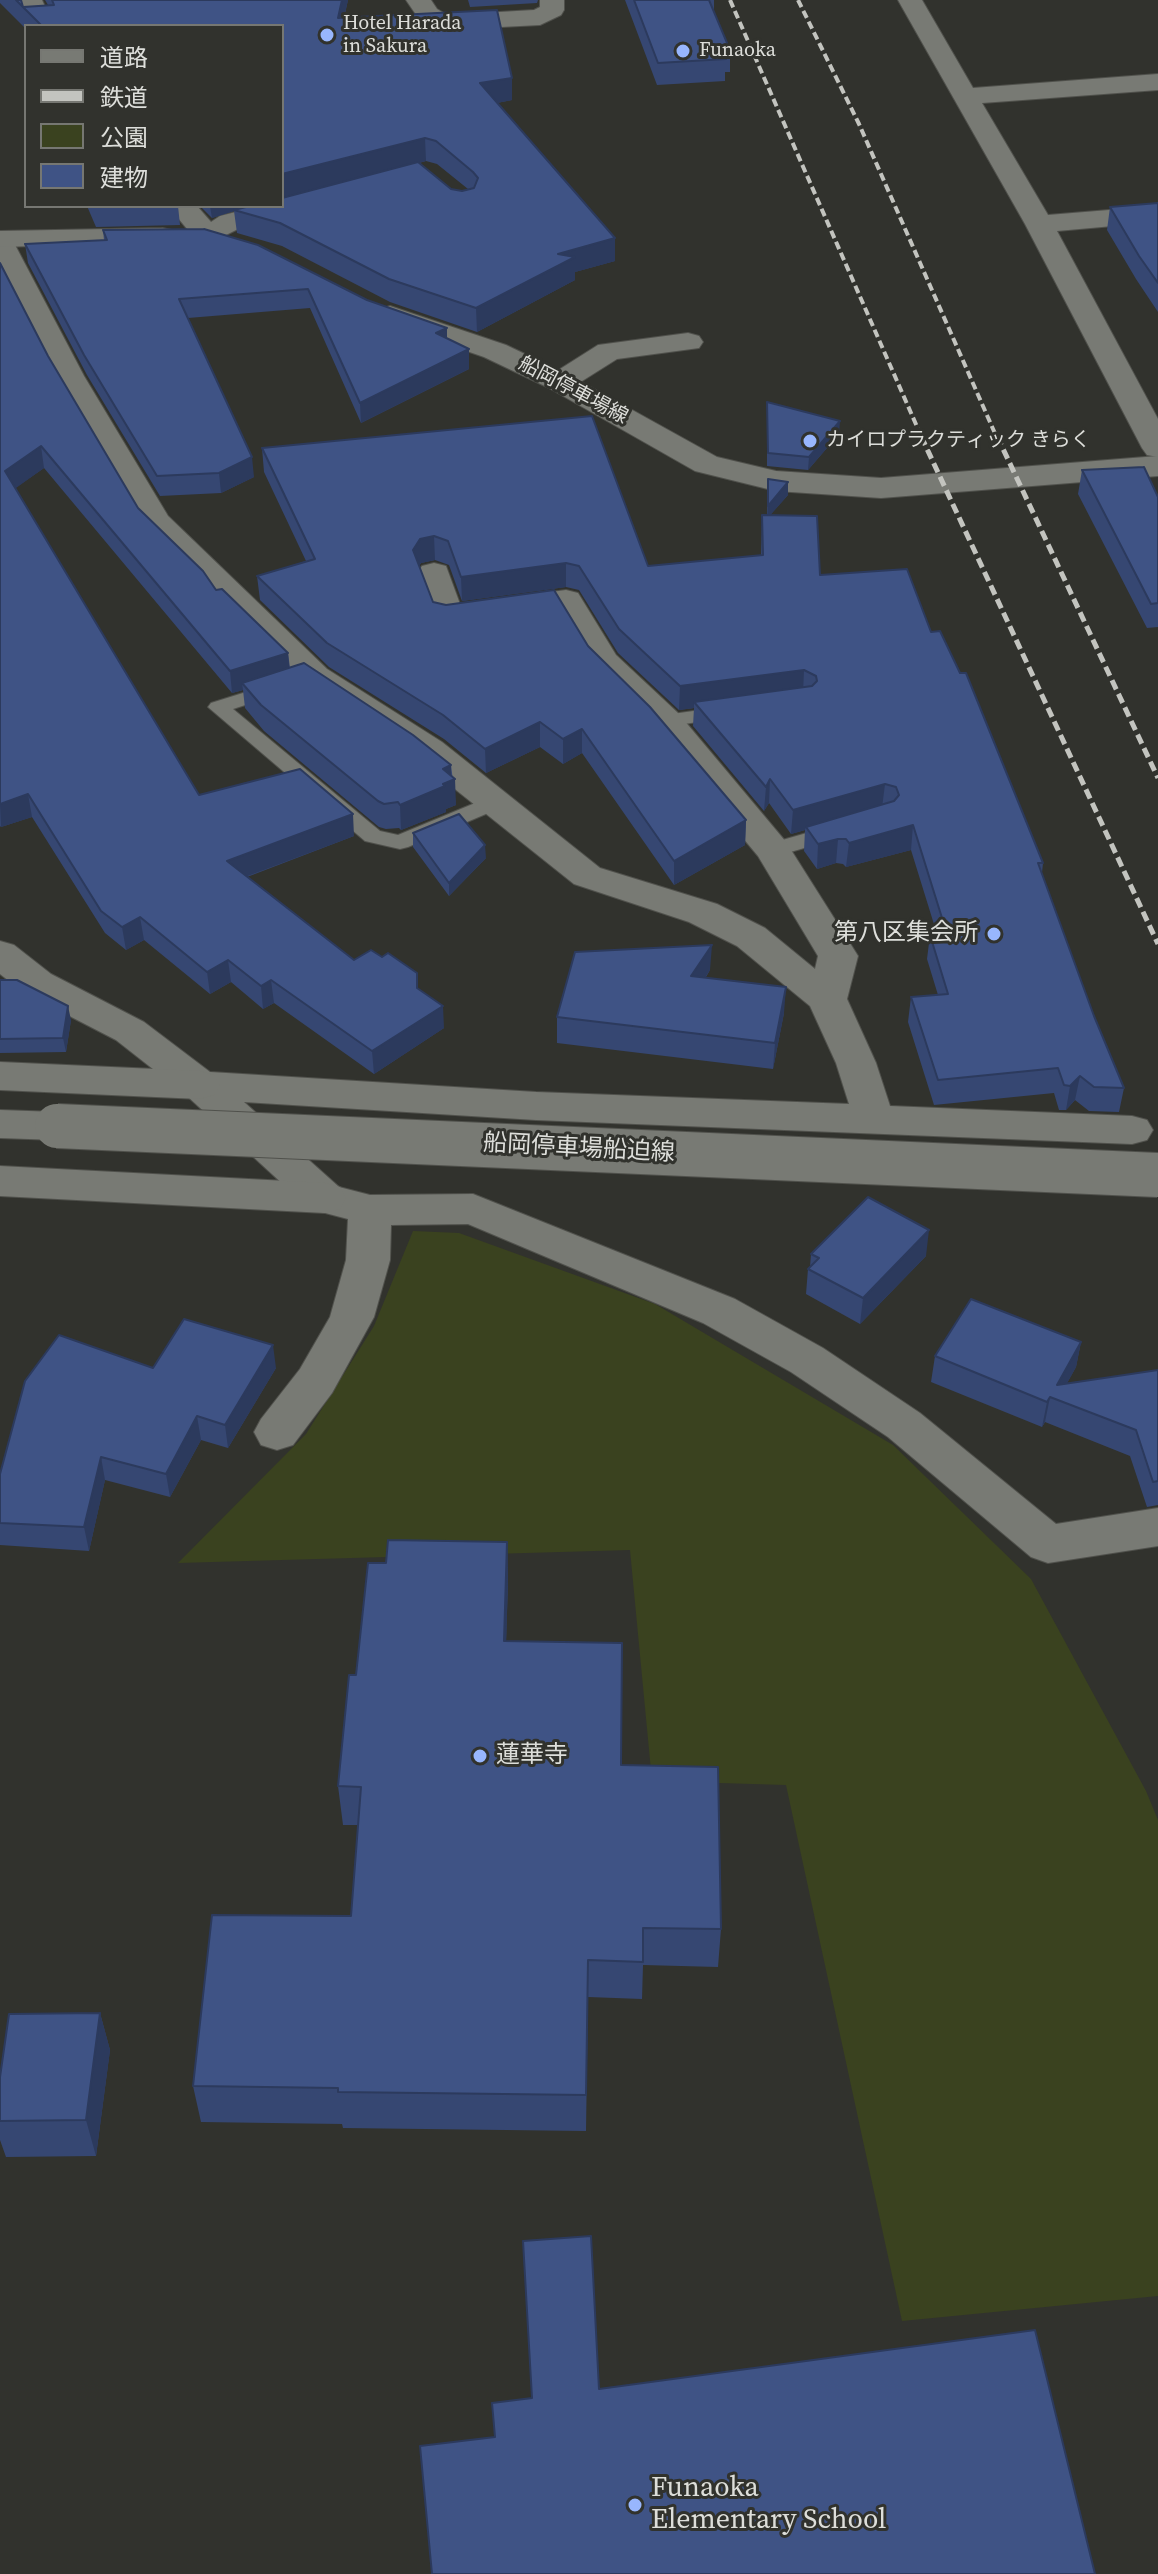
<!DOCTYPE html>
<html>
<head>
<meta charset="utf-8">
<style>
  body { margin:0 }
  #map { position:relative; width:1158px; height:2574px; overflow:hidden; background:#31322d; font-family:"Source Serif 4","Noto Sans JP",serif }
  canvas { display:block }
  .legend { position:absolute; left:24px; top:24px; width:260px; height:184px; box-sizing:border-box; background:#31322d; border:2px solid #767772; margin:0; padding:10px 14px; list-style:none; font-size:24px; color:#dddeda }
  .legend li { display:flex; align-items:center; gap:16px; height:40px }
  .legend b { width:40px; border:2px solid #767772 }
</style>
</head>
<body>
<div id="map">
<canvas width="1158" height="2574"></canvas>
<ul class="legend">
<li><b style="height:10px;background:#787a74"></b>道路</li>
<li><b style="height:10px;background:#c3c4bf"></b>鉄道</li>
<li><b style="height:22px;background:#3a421f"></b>公園</li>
<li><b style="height:22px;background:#3f5385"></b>建物</li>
</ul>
</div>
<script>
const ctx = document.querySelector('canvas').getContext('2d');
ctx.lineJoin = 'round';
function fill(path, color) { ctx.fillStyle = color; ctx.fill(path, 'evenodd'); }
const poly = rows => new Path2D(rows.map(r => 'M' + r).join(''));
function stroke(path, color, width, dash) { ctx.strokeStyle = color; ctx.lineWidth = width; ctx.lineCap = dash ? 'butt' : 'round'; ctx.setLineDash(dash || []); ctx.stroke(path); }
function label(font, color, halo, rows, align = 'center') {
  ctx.font = font + ' "Source Serif 4","Noto Sans JP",serif'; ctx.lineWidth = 6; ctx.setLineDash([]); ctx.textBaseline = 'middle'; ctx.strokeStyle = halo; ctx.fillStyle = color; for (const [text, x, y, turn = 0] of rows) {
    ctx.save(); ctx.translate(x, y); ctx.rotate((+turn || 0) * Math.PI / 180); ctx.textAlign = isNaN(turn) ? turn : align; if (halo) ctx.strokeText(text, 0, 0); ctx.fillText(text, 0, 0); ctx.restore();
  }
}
fill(poly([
  [413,1231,459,1233,655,1304,893,1445,1031,1579,1146,1791,1158,1820,1158,2296,902,2321,786,1785,652,1781,630,1550,178,1563,306,1434,374,1326]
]), '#3a421f');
const lane = poly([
  [278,682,285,684,288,688,285,692,233,709,380,831,398,835,492,796,503,803,500,808,408,847,400,849,365,841,208,707,211,703,278,682],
  [729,706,736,708,739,712,736,716,665,727,655,721,665,715,729,706],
  [838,824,846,826,849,831,846,836,773,857,765,855,762,850,765,845,838,824]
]);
const street = poly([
  [18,0,42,0,54,26,28,26,18,0],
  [898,0,922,0,973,88,1158,74,1158,90,982,103,1048,215,1158,206,1158,222,1057,231,1158,419,1158,457,1147,455,1142,448,1025,224,898,0],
  [295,197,305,199,309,205,305,211,240,228,208,244,198,242,168,206,197,206,211,222,220,216,259,206,282,206,282,200,295,197],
  [0,234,10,237,14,243,84,376,168,516,327,669,442,742,600,868,717,904,765,928,815,969,818,956,758,856,652,729,590,668,556,611,447,626,435,623,417,573,422,566,434,563,446,566,460,604,566,590,578,593,616,655,678,713,786,842,858,956,847,999,876,1063,890,1106,1132,1116,1147,1120,1153,1130,1147,1140,1132,1144,536,1120,244,1102,339,1187,370,1195,473,1194,735,1299,823,1348,920,1413,1056,1524,1158,1508,1158,1546,1048,1563,1031,1557,888,1437,791,1372,703,1323,468,1224,391,1225,390,1260,374,1317,332,1393,293,1445,277,1450,261,1445,254,1432,261,1419,300,1369,330,1317,346,1260,348,1219,310,1209,186,1095,116,1040,23,992,0,974,0,941,14,945,51,974,144,1022,210,1072,536,1092,849,1104,836,1063,810,1006,737,946,689,922,574,884,416,758,303,683,143,528,54,376,0,271,0,234],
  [688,333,699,336,703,342,699,348,617,359,571,388,560,391,549,388,545,382,549,376,598,345,688,333]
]);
const secondary = poly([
  [406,0,431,0,437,9,447,15,534,10,540,7,540,0,564,0,564,10,561,15,540,25,442,30,419,19,406,0],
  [162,228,172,230,176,236,172,242,0,247,0,231,162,228],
  [390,306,506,345,571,376,717,457,776,471,881,478,1158,456,1158,476,881,498,776,491,695,471,549,388,484,357,380,321,375,315,380,309,390,306],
  [0,1062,200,1071,214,1075,220,1085,214,1095,200,1099,0,1090,0,1062],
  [0,1110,57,1112,72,1116,78,1126,72,1136,57,1140,0,1138,0,1110],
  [0,1166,325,1183,340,1187,346,1198,340,1209,325,1213,0,1196,0,1166]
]);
stroke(lane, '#50514c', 2);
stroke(street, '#50514c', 2);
stroke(secondary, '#50514c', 2);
fill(lane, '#787a74');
fill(street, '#787a74');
fill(secondary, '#787a74');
stroke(poly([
  [730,0,922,438],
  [798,0,859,124,997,438]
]), '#c3c4bf', 4, [8, 4]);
stroke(poly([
  [921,436,1158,944],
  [997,436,1158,778]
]), '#c3c4bf', 5, [10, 5]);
const secondaryBridge = poly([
  [57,1126,1158,1175]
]);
stroke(secondaryBridge, '#50514c', 46, []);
stroke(secondaryBridge, '#787a74', 44);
fill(poly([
  [0,0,21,0,23,7,48,5,45,0,348,0,344,18,512,100,497,103,615,238,615,261,575,272,575,280,477,332,390,302,282,246,237,233,234,211,212,218,200,206,249,206,363,177,282,197,282,26,26,26,26,29,0,3],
  [426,161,437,164,468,189,462,191,451,189,419,163],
  [468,0,538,0,537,3,470,7],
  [625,0,714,0,714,11,730,50,730,72,725,72,725,81,657,85],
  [1158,203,1158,312,1136,279,1107,230,1110,207],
  [87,206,178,206,180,225,96,227],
  [103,230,367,300,447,339,469,369,361,423,310,308,188,318,254,477,221,493,160,496,87,375,28,263,25,244,104,240],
  [0,263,48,356,138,508,216,590,288,653,290,668,451,765,456,805,446,809,446,812,401,830,399,828,386,829,379,827,264,731,245,708,243,690,232,693,44,468,15,488,199,795,354,836,247,877,354,960,382,957,417,973,418,989,444,1028,374,1074,274,1003,263,1009,231,982,210,994,144,940,126,950,105,933,32,817,1,827,0,826],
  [767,402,839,434,808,470,767,466],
  [262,448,648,566,761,555,762,515,767,515,768,479,788,482,788,495,770,515,820,575,931,632,1043,863,1042,873,1094,1016,1124,1088,1119,1112,1089,1111,1075,1100,1066,1110,1059,1110,1054,1093,934,1105,908,1022,911,997,938,995,927,959,930,935,937,934,911,850,846,867,843,864,836,863,817,869,804,851,805,830,791,834,769,803,764,811,693,726,694,708,679,710,618,653,579,590,566,587,462,601,449,565,435,560,421,563,419,566,433,602,588,646,746,820,745,845,674,885,582,753,563,764,540,747,486,773,444,739,329,667,260,600,257,576,306,561,264,472],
  [1082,470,1158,497,1158,627,1147,628,1078,494],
  [413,833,486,858,449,896,413,847],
  [710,970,706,977,784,1013,773,1069,557,1043,557,1017],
  [0,980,71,1020,66,1052,0,1053],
  [811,1254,926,1256,860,1324,806,1294,808,1269,810,1267],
  [1081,1342,1076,1367,1067,1383,1158,1370,1158,1505,1147,1507,1130,1456,1045,1422,1042,1427,931,1382,935,1356],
  [153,1368,276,1368,228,1448,201,1440,170,1497,105,1480,89,1551,0,1545,0,1474],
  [507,1542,508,1582,506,1641,621,1765,721,1929,718,1967,643,1965,642,1999,588,1997,586,2131,343,2128,342,2124,201,2122,193,2086,351,1916,358,1825,343,1825,338,1786,356,1675,386,1563],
  [100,2013,110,2050,96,2156,6,2157,0,2140,0,2077]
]), '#364772');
fill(poly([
  [342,0,348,0,339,40,338,18],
  [512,78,512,100,481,106,480,83],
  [425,138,426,161,282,197,282,174],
  [210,206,249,206,212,218],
  [615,238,615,261,575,272,575,280,477,332,476,308,558,254],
  [447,328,447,347,436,333],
  [469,349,469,369,361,423,360,403],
  [840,421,839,434,808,470,809,457],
  [41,446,44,468,9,493,5,471],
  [252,457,254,477,221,493,219,473],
  [788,482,788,495,767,519,768,506],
  [434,536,435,560,421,563,414,574,413,550,420,539],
  [566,563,566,587,462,601,461,577],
  [288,653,290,675,242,683,243,690,232,693,230,671],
  [804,670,803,694,694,702,694,708,679,710,680,686],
  [540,722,540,747,486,773,485,749],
  [582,729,582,753,563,764,563,739],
  [451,765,451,781,455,779,456,805,446,809,446,812,401,830,400,805,443,769],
  [770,779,769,803,764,811,766,787],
  [885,784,882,808,806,827,805,830,791,834,793,810],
  [28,794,32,817,1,827,0,804],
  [353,814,354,836,229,883,227,861],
  [746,820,745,845,674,885,674,861],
  [913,825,911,850,846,867,849,843],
  [838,839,836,863,817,869,818,844],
  [485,845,486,858,449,896,449,883],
  [140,917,144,940,126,950,122,927],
  [712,945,710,970,690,1001,691,976],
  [228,960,231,982,210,994,207,972],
  [271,980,274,1003,263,1009,261,986],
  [786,987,784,1013,773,1069,775,1043],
  [68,1006,71,1020,66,1052,63,1038],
  [443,1006,444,1028,374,1074,372,1051],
  [1080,1076,1075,1100,1066,1110,1070,1086],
  [929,1230,926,1256,860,1324,863,1298],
  [1081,1342,1076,1367,1058,1400,1057,1385],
  [273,1345,276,1368,228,1448,225,1425],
  [1050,1397,1045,1422,1042,1427,1047,1402],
  [197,1416,201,1440,170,1497,166,1474],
  [101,1457,105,1480,89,1551,84,1527],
  [507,1542,508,1582,505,1681,504,1641],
  [100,2013,110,2050,96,2156,86,2120]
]), '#2c3a5d');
const building = poly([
  [16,0,21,0,23,7,54,5,52,0,342,0,338,18,497,10,512,78,480,83,615,238,558,254,575,257,476,308,389,279,280,223,234,210,250,206,282,206,282,198,418,162,451,189,462,191,474,188,478,178,473,172,436,141,425,138,282,174,282,26,42,26,16,0],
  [634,0,709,0,730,50,722,51,726,59,658,63,634,0],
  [1158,203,1158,283,1139,256,1110,207,1158,203],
  [204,229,258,245,367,300,447,328,436,333,469,349,360,403,308,289,179,299,252,457,219,473,157,476,84,355,25,244,107,240,103,230,204,229],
  [0,263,48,356,138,508,203,571,216,590,222,589,288,653,230,671,41,446,5,471,199,795,300,769,353,814,227,861,354,960,371,950,382,957,388,953,417,973,417,988,443,1006,372,1051,271,980,261,986,228,960,207,972,140,917,122,927,101,911,28,794,0,804,0,263],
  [767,402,840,421,809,457,768,453,767,402],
  [592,416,648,566,763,555,762,515,817,516,820,575,907,569,931,632,940,631,960,673,966,673,1043,863,1038,863,1094,1016,1124,1088,1094,1087,1080,1076,1070,1086,1064,1085,1058,1068,938,1080,911,997,948,994,930,935,947,934,913,825,849,843,846,839,838,839,818,844,806,827,894,801,899,795,896,787,885,784,793,810,770,779,766,787,694,702,812,686,817,681,816,676,804,670,680,686,619,629,579,566,566,563,461,577,448,541,434,536,420,539,413,550,433,602,446,605,554,590,588,646,650,707,746,820,674,861,582,729,563,739,540,722,485,749,443,715,327,643,257,576,315,559,262,448,592,416],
  [1144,467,1158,497,1158,603,1151,604,1082,470,1144,467],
  [768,479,788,482,768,506,768,479],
  [304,663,413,735,451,765,443,769,455,779,443,784,445,786,400,805,398,802,384,804,378,801,261,705,242,683,304,663],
  [459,814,485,845,449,883,413,833,459,814],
  [712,945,691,976,786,987,775,1043,557,1017,575,952,712,945],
  [0,980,17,980,68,1006,63,1038,0,1039,0,980],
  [868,1197,929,1230,863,1298,808,1269,819,1258,811,1254,868,1197],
  [971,1299,1081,1342,1057,1385,1158,1370,1158,1481,1153,1482,1136,1430,1050,1397,1047,1402,935,1356,971,1299],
  [184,1319,273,1345,225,1425,197,1416,166,1474,101,1457,84,1527,0,1523,0,1474,25,1381,59,1335,153,1368,184,1319],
  [388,1540,507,1542,504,1641,622,1643,621,1765,718,1767,721,1929,643,1928,643,1962,588,1960,586,2095,338,2092,338,2088,193,2086,212,1915,351,1916,361,1787,338,1786,349,1675,356,1675,368,1563,386,1563,388,1540],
  [100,2013,86,2120,0,2121,0,2077,9,2014,100,2013],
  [591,2236,599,2389,1035,2330,1095,2574,432,2574,420,2446,495,2437,492,2403,532,2398,523,2241,591,2236]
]);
fill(building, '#3f5385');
stroke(building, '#2c3a5d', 2);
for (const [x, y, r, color] of [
  [327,35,8,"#98b6fd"],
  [683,51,8,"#98b6fd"],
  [810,441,8,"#98b6fd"],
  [994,934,8,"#98b6fd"],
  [480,1756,8,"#98b6fd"],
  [635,2505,8,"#98b6fd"]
]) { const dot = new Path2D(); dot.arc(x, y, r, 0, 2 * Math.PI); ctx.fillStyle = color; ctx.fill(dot); stroke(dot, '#31322d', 3); }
label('20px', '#dddeda', '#31322d', [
  ["Hotel Harada",343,24],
  ["in Sakura",343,47],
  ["Funaoka",699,51],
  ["カイロプラクティック きらく",826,441]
], 'left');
label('20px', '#dddeda', '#31322d', [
  ["船岡停車場線",573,391,28]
]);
label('24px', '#dddeda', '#31322d', [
  ["第八区集会所",978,934],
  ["蓮華寺",496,1756,"left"]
], 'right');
label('24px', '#dddeda', '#31322d', [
  ["船岡停車場船迫線",579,1149,3]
]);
label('28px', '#dddeda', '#31322d', [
  ["Funaoka",651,2489],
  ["Elementary School",651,2521]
], 'left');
</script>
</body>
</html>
